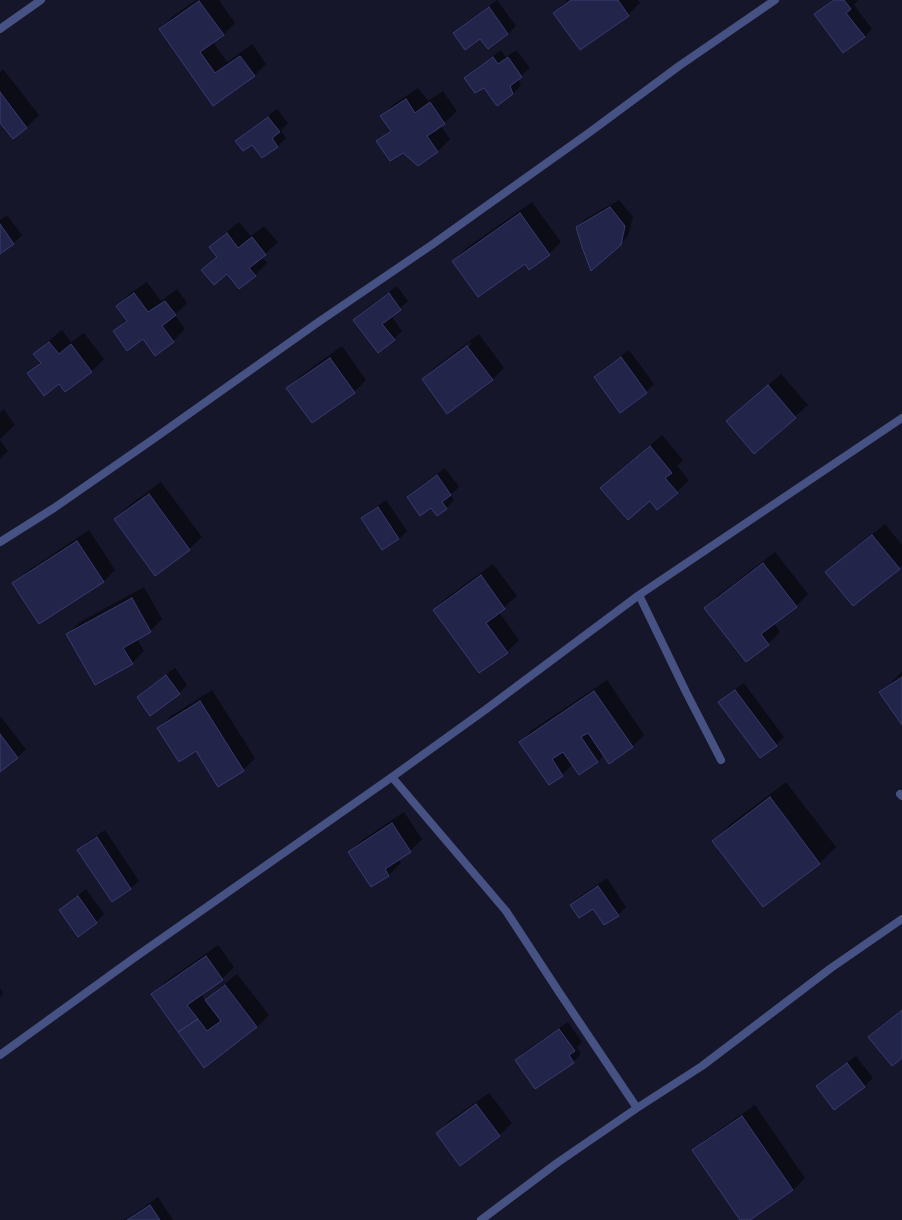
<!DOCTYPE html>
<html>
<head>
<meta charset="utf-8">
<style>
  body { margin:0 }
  canvas { display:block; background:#15162a }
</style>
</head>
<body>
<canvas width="902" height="1220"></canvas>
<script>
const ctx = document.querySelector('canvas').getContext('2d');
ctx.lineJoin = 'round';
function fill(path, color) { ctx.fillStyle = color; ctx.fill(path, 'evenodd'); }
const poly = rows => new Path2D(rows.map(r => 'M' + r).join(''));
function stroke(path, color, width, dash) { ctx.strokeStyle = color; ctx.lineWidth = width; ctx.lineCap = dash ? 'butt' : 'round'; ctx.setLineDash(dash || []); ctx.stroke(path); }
fill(poly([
  [196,0,219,0,235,23,223,35,213,42,227,62,252,44,266,64,254,76,214,104,160,29,172,17],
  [497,0,516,26,508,34,488,48,480,38,455,33,463,25],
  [567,0,638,0,640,3,628,15,580,49,554,13],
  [832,0,858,0,854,5,872,29,864,37,816,14],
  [501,50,506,57,516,50,530,68,518,79,521,85,513,94,484,86,466,78,474,70],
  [3,69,39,115,27,127,13,138,0,121,0,72],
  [418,88,428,101,443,91,457,111,441,126,450,139,438,151,418,165,403,152,378,141,390,129,382,116,394,104],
  [277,109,288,123,281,131,286,138,278,146,262,157,252,144,237,141,245,133],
  [619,200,633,217,628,236,620,244,577,227,585,219],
  [532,202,561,242,549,254,525,263,453,261,465,249],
  [7,215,22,235,14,243,0,253,0,220],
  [239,222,251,236,264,226,278,242,262,257,267,263,255,275,203,270,217,256,211,247,223,235],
  [147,282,161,301,177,289,187,303,175,315,185,329,173,341,143,338,114,331,127,319,117,306,129,294],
  [397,286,408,301,391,316,402,331,394,339,354,320,362,312],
  [62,330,71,342,84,333,104,359,92,371,66,391,60,383,28,373,41,361,35,354,47,342],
  [479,334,504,368,492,380,423,379,435,367],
  [470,342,472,344,435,370,435,368],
  [342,346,366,380,354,392,288,388,300,376],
  [629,350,654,384,646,392,595,377,603,369],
  [781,374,808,405,755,452,728,421],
  [4,409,15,425,0,439,0,412],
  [662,435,683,460,677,466,689,480,677,492,650,500,602,488,614,476],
  [0,440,8,451,0,459],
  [445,468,459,487,450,495,454,500,446,508,432,507,408,497,416,489],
  [161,482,202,537,189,549,155,574,115,519,127,507],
  [386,500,407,531,399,539,362,519,370,511],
  [885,524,902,545,902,565,899,568,827,573,839,561],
  [89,530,115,570,103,582,14,584,26,572],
  [775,552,808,594,796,606,774,623,780,632,768,644,747,661,705,608,717,596],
  [493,564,517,596,499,612,519,640,507,652,434,610,446,598],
  [144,587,162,619,150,631,137,639,144,651,132,663,68,634,80,622],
  [175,668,187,685,179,693,138,697,146,689],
  [902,672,902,723,881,692],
  [607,680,644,735,632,747,604,755,598,762,573,764,562,775,549,784,520,742,532,730],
  [744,683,784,737,776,745,720,702,728,694],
  [212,690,255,758,243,770,196,749,159,728,171,716],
  [0,716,26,749,18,757,0,770],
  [786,782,836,847,820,863,763,906,714,841,729,825],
  [404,812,422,839,410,851,398,859,401,863,389,875,371,886,350,852,362,840],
  [105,830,139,881,131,888,79,850,87,842],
  [607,878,626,907,618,915,604,924,593,908,571,905,579,897],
  [86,889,104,914,96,922,60,911,68,903],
  [218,945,234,967,222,979,201,994,206,1001,219,988,237,974,269,1015,257,1027,204,1067,153,994,165,982],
  [0,988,3,993,0,997],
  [902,1009,902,1056,869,1037,882,1025],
  [568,1022,582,1042,577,1047,581,1054,573,1062,536,1088,516,1060,524,1052],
  [856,1056,873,1078,865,1086,834,1109,817,1087,825,1079],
  [489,1093,512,1123,500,1135,460,1164,437,1133,449,1121],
  [755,1105,805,1178,793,1190,748,1220,741,1220,693,1151,706,1139],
  [158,1197,173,1220,125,1220]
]), '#0007');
const building = poly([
  [571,0,618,0,629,16,580,50,553,13,571,0],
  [834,0,844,0,851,9,846,13,865,37,843,53,814,14,834,0],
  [199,1,224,35,200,52,215,73,240,56,255,76,213,106,159,29,199,1],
  [489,7,508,34,488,49,480,39,465,50,453,33,489,7],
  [493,57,498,64,508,57,522,77,510,86,513,94,497,106,484,88,475,93,464,78,493,57],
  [0,92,27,128,13,139,0,123,0,92],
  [406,99,415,113,430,102,445,124,427,136,438,152,418,166,403,153,390,161,376,141,391,131,380,116,406,99],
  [268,117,280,132,272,138,278,147,262,158,252,145,243,151,235,141,268,117],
  [610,207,625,226,621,245,591,271,582,247,576,227,610,207],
  [520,213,550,255,529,270,525,264,478,297,452,261,520,213],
  [0,224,14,244,0,254,0,224],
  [227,233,238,248,252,237,266,255,249,268,256,276,239,289,227,274,214,285,201,270,217,257,209,247,227,233],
  [134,293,148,312,165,301,176,315,162,326,174,342,155,356,143,339,127,351,113,331,127,321,116,306,134,293],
  [389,293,401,310,382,324,395,340,378,353,353,320,389,293],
  [49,342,59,354,71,344,92,372,65,392,59,384,44,396,27,373,41,363,33,354,49,342],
  [467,346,493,380,447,414,422,379,467,346],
  [621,357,647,393,620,413,594,377,621,357],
  [330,358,355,393,312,423,286,388,330,358],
  [768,385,796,418,754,454,726,421,768,385],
  [650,446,672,473,665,478,678,493,657,510,650,501,628,520,600,488,650,446],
  [437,475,451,495,442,502,447,509,437,516,431,508,420,516,407,497,437,475],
  [149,494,190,550,155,576,114,519,149,494],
  [378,507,399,539,382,550,361,518,378,507],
  [872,535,900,569,853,606,825,572,872,535],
  [77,541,104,582,39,624,12,583,77,541],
  [763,563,797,607,761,634,769,645,746,662,704,608,763,563],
  [481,575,505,609,486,623,508,653,479,673,433,610,481,575],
  [132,598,151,632,123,648,133,664,95,685,66,634,132,598],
  [166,675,180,694,150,716,137,697,166,675],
  [902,677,902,725,879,692,902,677],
  [735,690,777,746,760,758,718,702,735,690],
  [594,691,633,747,609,764,588,733,581,737,598,762,579,775,563,752,552,759,563,776,549,785,519,742,594,691],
  [200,701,244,771,218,787,196,751,179,762,157,728,200,701],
  [0,734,18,758,0,772,0,734],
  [770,797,820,864,763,907,712,841,770,797],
  [392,823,411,852,385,869,389,876,371,887,348,852,392,823],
  [97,837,131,889,112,902,77,850,97,837],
  [598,886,619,916,604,925,593,909,579,918,570,905,598,886],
  [78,896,97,923,78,937,59,910,78,896],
  [206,956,223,980,187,1005,198,1019,178,1032,151,994,206,956],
  [225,985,257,1027,204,1068,178,1032,198,1019,207,1031,221,1021,205,1000,225,985],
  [902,1010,902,1058,892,1066,868,1037,902,1010],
  [559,1029,575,1051,569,1055,574,1063,535,1089,515,1060,559,1029],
  [847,1063,865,1087,834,1110,816,1086,847,1063],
  [476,1104,500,1136,460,1166,436,1133,476,1104],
  [742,1116,793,1190,750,1220,740,1220,692,1150,742,1116],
  [150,1205,160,1220,127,1220,150,1205]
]);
fill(building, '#232449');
stroke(building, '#383a72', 1);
stroke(poly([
  [0,29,41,0],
  [0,542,54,508,152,440,317,323,433,244,590,132,679,66,775,0],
  [639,595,686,692,721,760],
  [392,777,506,911,559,992,637,1108],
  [900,794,902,796],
  [0,1055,134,958,392,777,485,710,639,595,902,418],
  [481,1220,557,1163,637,1108,702,1066,831,968,902,919]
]), '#465283', 8);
</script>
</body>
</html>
